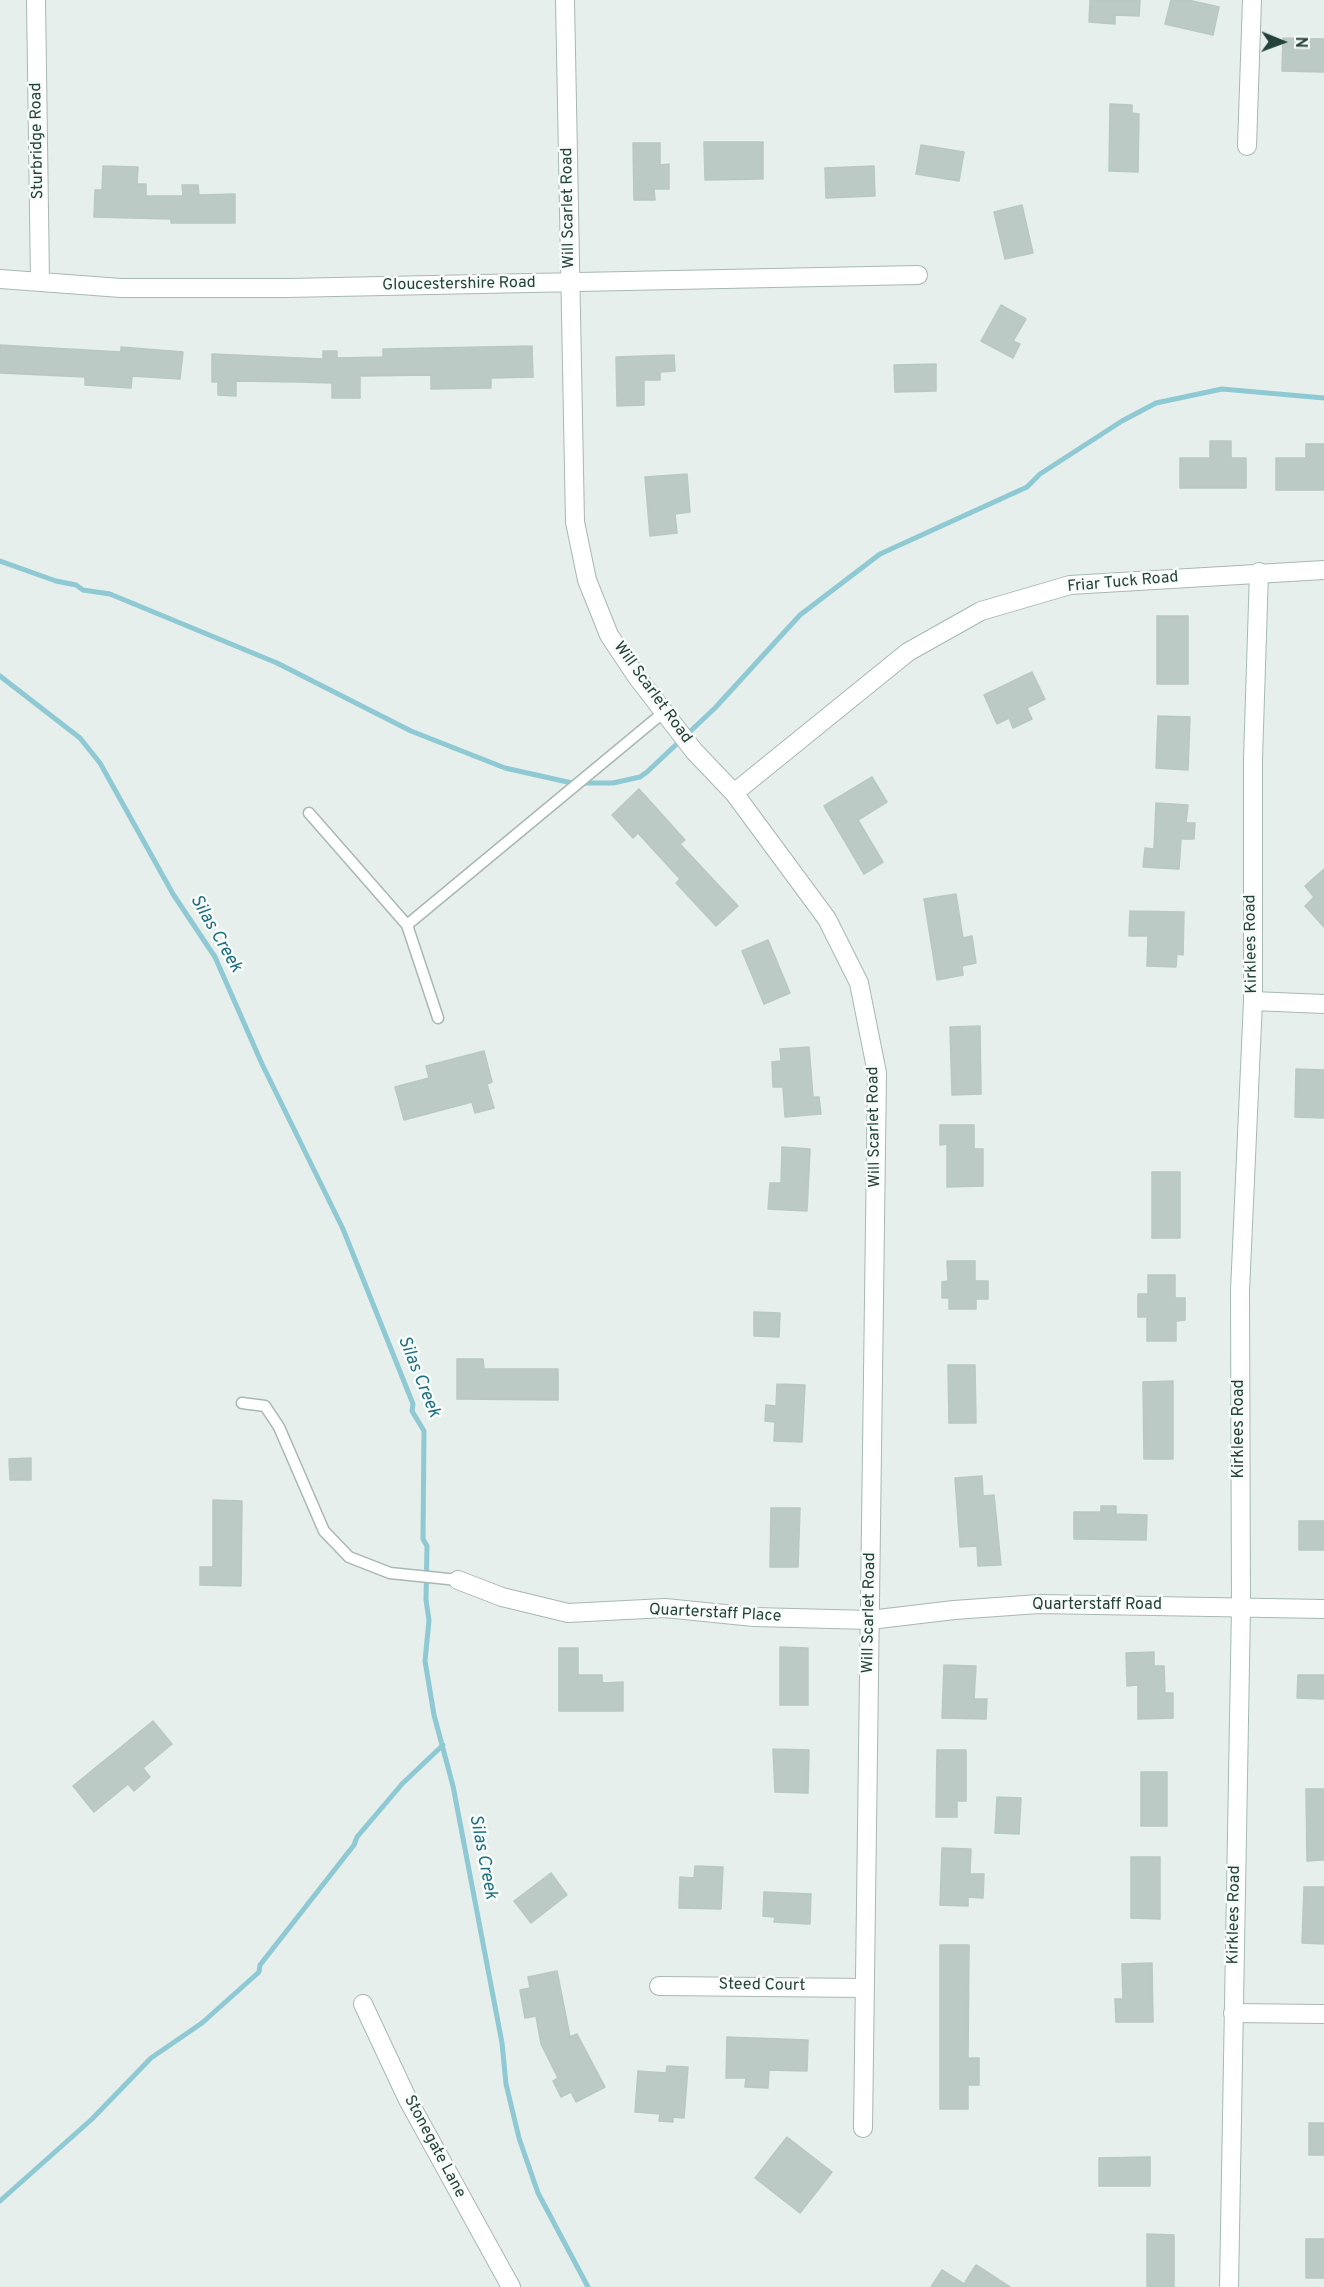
<!DOCTYPE html>
<html>
<head>
<meta charset="utf-8">
<style>
  body { margin:0 }
  #map { position:relative; width:1324px; height:2287px; overflow:hidden; background:#e6efeb; font-family:Overpass,sans-serif }
  canvas { display:block }
  .north { position:absolute; left:1252px; top:12px; width:60px; height:60px; -webkit-text-stroke:4px #f7fbf9; paint-order:stroke; rotate:91deg; font-size:16px; font-weight:700; line-height:24px; text-align:center; color:#24423a }
  .north::after { content:''; display:block; margin:auto; width:21px; height:27px; background:#24423a; clip-path:polygon(50% 0,100% 100%,50% 72%,0 100%) }
</style>
</head>
<body>
<div id="map">
<canvas width="1324" height="2287"></canvas>
<div class="north">N</div>
</div>
<script>
const ctx = document.querySelector('canvas').getContext('2d');
ctx.lineJoin = 'round';
const poly = rows => new Path2D(rows.map(r => 'M' + r).join(''));
function stroke(path, color, width, dash) { ctx.strokeStyle = color; ctx.lineWidth = width; ctx.lineCap = dash ? 'butt' : 'round'; ctx.setLineDash(dash || []); ctx.stroke(path); }
function fill(path, color) { ctx.fillStyle = color; ctx.fill(path, 'evenodd'); }
function label(font, color, halo, rows, align = 'center') {
  ctx.font = font + ' Overpass,sans-serif'; ctx.lineWidth = 5; ctx.setLineDash([]); ctx.textBaseline = 'middle'; ctx.strokeStyle = halo; ctx.fillStyle = color; for (const [text, x, y, turn = 0] of rows) {
    ctx.save(); ctx.translate(x, y); ctx.rotate((+turn || 0) * Math.PI / 180); ctx.textAlign = isNaN(turn) ? turn : align; if (halo) ctx.strokeText(text, 0, 0); ctx.fillText(text, 0, 0); ctx.restore();
  }
}
stroke(poly([
  [0,561,56,581,76,585,83,590,110,594,277,663,411,731,505,768,572,783,613,783,640,777,647,772,715,708,800,615,880,554,1027,487,1040,474,1122,421,1156,403,1222,389,1324,398],
  [0,676,80,738,100,763,173,894,215,957,262,1064,343,1229,413,1404,412,1411,424,1431,423,1539,427,1546,426,1600,429,1620,425,1661,434,1715,453,1786,502,2043,506,2084,519,2138,538,2193,588,2287],
  [0,2201,92,2119,151,2058,202,2023,259,1972,260,1965,354,1845,357,1837,402,1784,443,1745]
]), '#8ec9d4', 5);
const building = poly([
  [1090,0,1140,0,1139,16,1115,15,1115,24,1089,22,1090,0],
  [1171,0,1188,0,1219,7,1213,35,1165,24,1171,0],
  [1283,38,1324,39,1324,72,1282,71,1283,38],
  [1110,104,1132,105,1132,113,1139,114,1138,172,1109,171,1110,104],
  [704,142,763,142,763,179,705,180,704,142],
  [633,143,660,143,660,165,669,164,669,189,654,189,655,200,634,200,633,143],
  [921,145,964,152,959,181,916,174,921,145],
  [103,166,138,167,137,184,146,184,146,196,183,196,182,185,198,185,199,195,235,194,235,223,171,223,171,219,94,217,95,190,102,190,103,166],
  [874,166,875,196,826,198,825,168,874,166],
  [1022,205,1033,253,1005,259,994,212,1022,205],
  [1001,305,1026,319,1013,341,1020,344,1013,358,981,341,1001,305],
  [0,345,121,352,121,347,183,352,180,379,132,376,131,388,85,385,85,377,0,373,0,345],
  [532,346,533,377,491,378,491,388,431,389,431,375,360,376,360,398,332,398,332,383,299,382,236,381,236,396,218,395,218,382,212,382,212,354,323,359,323,351,337,351,337,358,383,357,383,349,532,346],
  [674,355,675,371,660,372,660,380,644,380,644,405,617,406,616,357,674,355],
  [936,364,936,391,895,392,894,365,936,364],
  [1210,441,1231,441,1231,458,1246,458,1246,488,1180,488,1180,458,1210,458,1210,441],
  [1306,444,1324,444,1324,490,1276,490,1276,458,1306,458,1306,444],
  [687,474,690,512,675,514,677,533,650,536,645,477,687,474],
  [1157,616,1188,616,1188,684,1157,684,1157,616],
  [1032,672,1045,699,1027,708,1032,719,1013,728,1009,718,997,724,984,695,1032,672],
  [1158,716,1190,717,1188,770,1156,768,1158,716],
  [872,777,887,802,858,820,883,862,864,874,824,806,872,777],
  [639,789,685,840,680,844,738,906,716,926,676,883,680,879,638,833,633,838,612,815,639,789],
  [1156,803,1188,805,1186,823,1195,823,1194,839,1181,839,1179,869,1143,867,1145,848,1154,849,1156,803],
  [1324,869,1324,927,1305,906,1314,897,1305,886,1324,869],
  [956,894,963,938,972,936,976,963,962,966,963,975,937,980,924,899,956,894],
  [1130,911,1184,912,1183,955,1177,954,1176,967,1147,966,1148,936,1129,936,1130,911],
  [768,940,790,993,764,1004,742,951,768,940],
  [980,1026,981,1094,952,1095,950,1027,980,1026],
  [809,1047,813,1097,819,1097,821,1114,785,1117,783,1087,773,1087,772,1062,781,1061,780,1049,809,1047],
  [484,1051,492,1082,487,1084,494,1108,475,1113,472,1102,404,1120,395,1087,429,1078,426,1066,484,1051],
  [1296,1069,1324,1070,1324,1118,1295,1117,1296,1069],
  [940,1125,974,1125,974,1149,983,1149,983,1186,947,1187,947,1144,940,1145,940,1125],
  [782,1147,810,1149,807,1211,768,1209,770,1183,781,1183,782,1147],
  [1152,1172,1180,1172,1180,1238,1152,1238,1152,1172],
  [947,1261,975,1261,975,1281,988,1281,988,1299,976,1299,976,1309,949,1309,949,1298,942,1298,942,1282,948,1281,947,1261],
  [1148,1275,1175,1275,1175,1298,1185,1298,1185,1320,1176,1321,1176,1341,1147,1341,1147,1317,1138,1317,1138,1294,1148,1294,1148,1275],
  [754,1312,780,1313,779,1337,754,1336,754,1312],
  [457,1359,483,1359,484,1369,558,1369,558,1400,457,1399,457,1359],
  [948,1365,975,1365,976,1423,949,1423,948,1365],
  [1173,1381,1173,1459,1144,1459,1143,1382,1173,1381],
  [777,1384,805,1385,802,1442,774,1441,775,1422,765,1421,766,1405,776,1406,777,1384],
  [31,1458,31,1480,10,1480,9,1459,31,1458],
  [982,1476,983,1496,994,1495,1001,1565,978,1566,977,1546,960,1547,955,1478,982,1476],
  [213,1500,242,1501,241,1586,200,1585,200,1567,213,1567,213,1500],
  [1101,1506,1116,1506,1116,1514,1147,1515,1146,1540,1074,1539,1074,1512,1101,1512,1101,1506],
  [771,1508,800,1508,798,1567,770,1567,771,1508],
  [1299,1521,1324,1521,1324,1550,1299,1550,1299,1521],
  [780,1647,808,1648,808,1705,780,1705,780,1647],
  [559,1648,578,1648,578,1675,602,1675,602,1683,623,1682,623,1711,559,1711,559,1648],
  [1154,1652,1154,1666,1164,1666,1165,1693,1173,1693,1173,1718,1138,1719,1138,1685,1127,1686,1126,1653,1154,1652],
  [944,1665,976,1666,974,1699,987,1699,986,1719,942,1718,944,1665],
  [1298,1675,1324,1675,1324,1699,1297,1698,1298,1675],
  [153,1721,172,1744,143,1768,150,1777,134,1791,128,1784,94,1812,73,1786,153,1721],
  [773,1749,809,1750,808,1793,775,1792,773,1749],
  [937,1750,966,1750,966,1801,957,1801,957,1817,936,1817,937,1750],
  [1141,1772,1167,1772,1167,1826,1141,1826,1141,1772],
  [1306,1789,1324,1789,1324,1860,1307,1861,1306,1789],
  [997,1797,1021,1798,1019,1834,995,1833,997,1797],
  [942,1848,971,1849,970,1874,984,1874,983,1898,968,1897,968,1906,940,1905,942,1848],
  [1131,1857,1160,1857,1160,1919,1131,1918,1131,1857],
  [695,1866,723,1867,721,1909,679,1908,680,1877,694,1878,695,1866],
  [551,1873,567,1895,531,1923,514,1901,551,1873],
  [1304,1887,1324,1887,1324,1944,1302,1943,1304,1887],
  [764,1892,811,1894,810,1924,774,1922,775,1917,763,1916,764,1892],
  [940,1945,969,1945,968,2058,979,2058,979,2085,968,2085,968,2109,940,2109,940,1945],
  [1152,1963,1153,2022,1116,2022,1115,1999,1123,1999,1122,1964,1152,1963],
  [557,1971,570,2037,577,2034,605,2087,576,2102,571,2092,561,2097,553,2081,558,2078,541,2044,536,2016,525,2018,520,1990,530,1988,528,1977,557,1971],
  [727,2037,808,2040,807,2071,769,2070,768,2088,745,2087,746,2078,726,2078,727,2037],
  [667,2066,688,2067,684,2118,673,2117,673,2122,659,2121,660,2114,635,2112,638,2071,666,2073,667,2066],
  [1309,2123,1324,2123,1324,2155,1309,2155,1309,2123],
  [787,2137,832,2172,800,2213,755,2178,787,2137],
  [1150,2157,1150,2186,1099,2186,1099,2158,1150,2157],
  [1147,2234,1174,2235,1174,2287,1147,2287,1147,2234],
  [1306,2239,1324,2239,1324,2278,1306,2278,1306,2239],
  [976,2265,1010,2287,931,2287,942,2270,964,2284,976,2265]
]);
fill(building, '#bbcac4');
stroke(building, '#b8c9c2', 1.5);
const lane = poly([
  [309,813,407,925],
  [438,1018,407,925,664,712],
  [242,1403,265,1406,279,1427,324,1531,349,1557,390,1573,458,1580]
]);
const street = poly([
  [36,0,40,282],
  [565,0,575,522,587,580,609,635,637,677,694,751,734,793,827,919,859,983,877,1073,863,2128],
  [1247,146,1252,0],
  [0,279,121,288,287,288,918,275],
  [734,793,908,652,981,611,1070,585,1324,570],
  [1253,1001,1324,1004],
  [458,1580,502,1597,568,1613,665,1608,754,1617,870,1620,954,1610,1039,1604,1324,1609],
  [659,1986,865,1988],
  [363,2004,408,2100,511,2287],
  [1233,2013,1324,2014]
]);
const secondary = poly([
  [1229,2287,1241,1607,1240,1291,1253,1001,1253,759,1259,572]
]);
stroke(lane, '#a8b8b2', 13);
stroke(street, '#a8b8b2', 20);
stroke(secondary, '#a4bbb3', 20);
stroke(lane, '#fff', 10);
stroke(street, '#fff', 18);
stroke(secondary, '#fff', 18);
label('16px', '#24423a', '#f7fbf9', [
  ["Sturbridge Road",38,141,-91],
  ["Will Scarlet Road",569,208,-91],
  ["Gloucestershire Road",459,285,-1],
  ["Friar Tuck Road",1123,583,-5],
  ["Will Scarlet Road",652,693,54],
  ["Kirklees Road",1252,944,-91],
  ["Will Scarlet Road",875,1127,-91],
  ["Kirklees Road",1240,1429,-90],
  ["Quarterstaff Road",1097,1606],
  ["Will Scarlet Road",870,1613,-89],
  ["Quarterstaff Place",715,1614,3],
  ["Kirklees Road",1235,1915,-89],
  ["Steed Court",762,1986,1],
  ["Stonegate Lane",434,2147,62]
]);
label('italic 18px', '#1c6f80', '#f7fbf9', [
  ["Silas Creek",215,934,60],
  ["Silas Creek",418,1377,68],
  ["Silas Creek",482,1857,79]
]);
</script>
</body>
</html>
